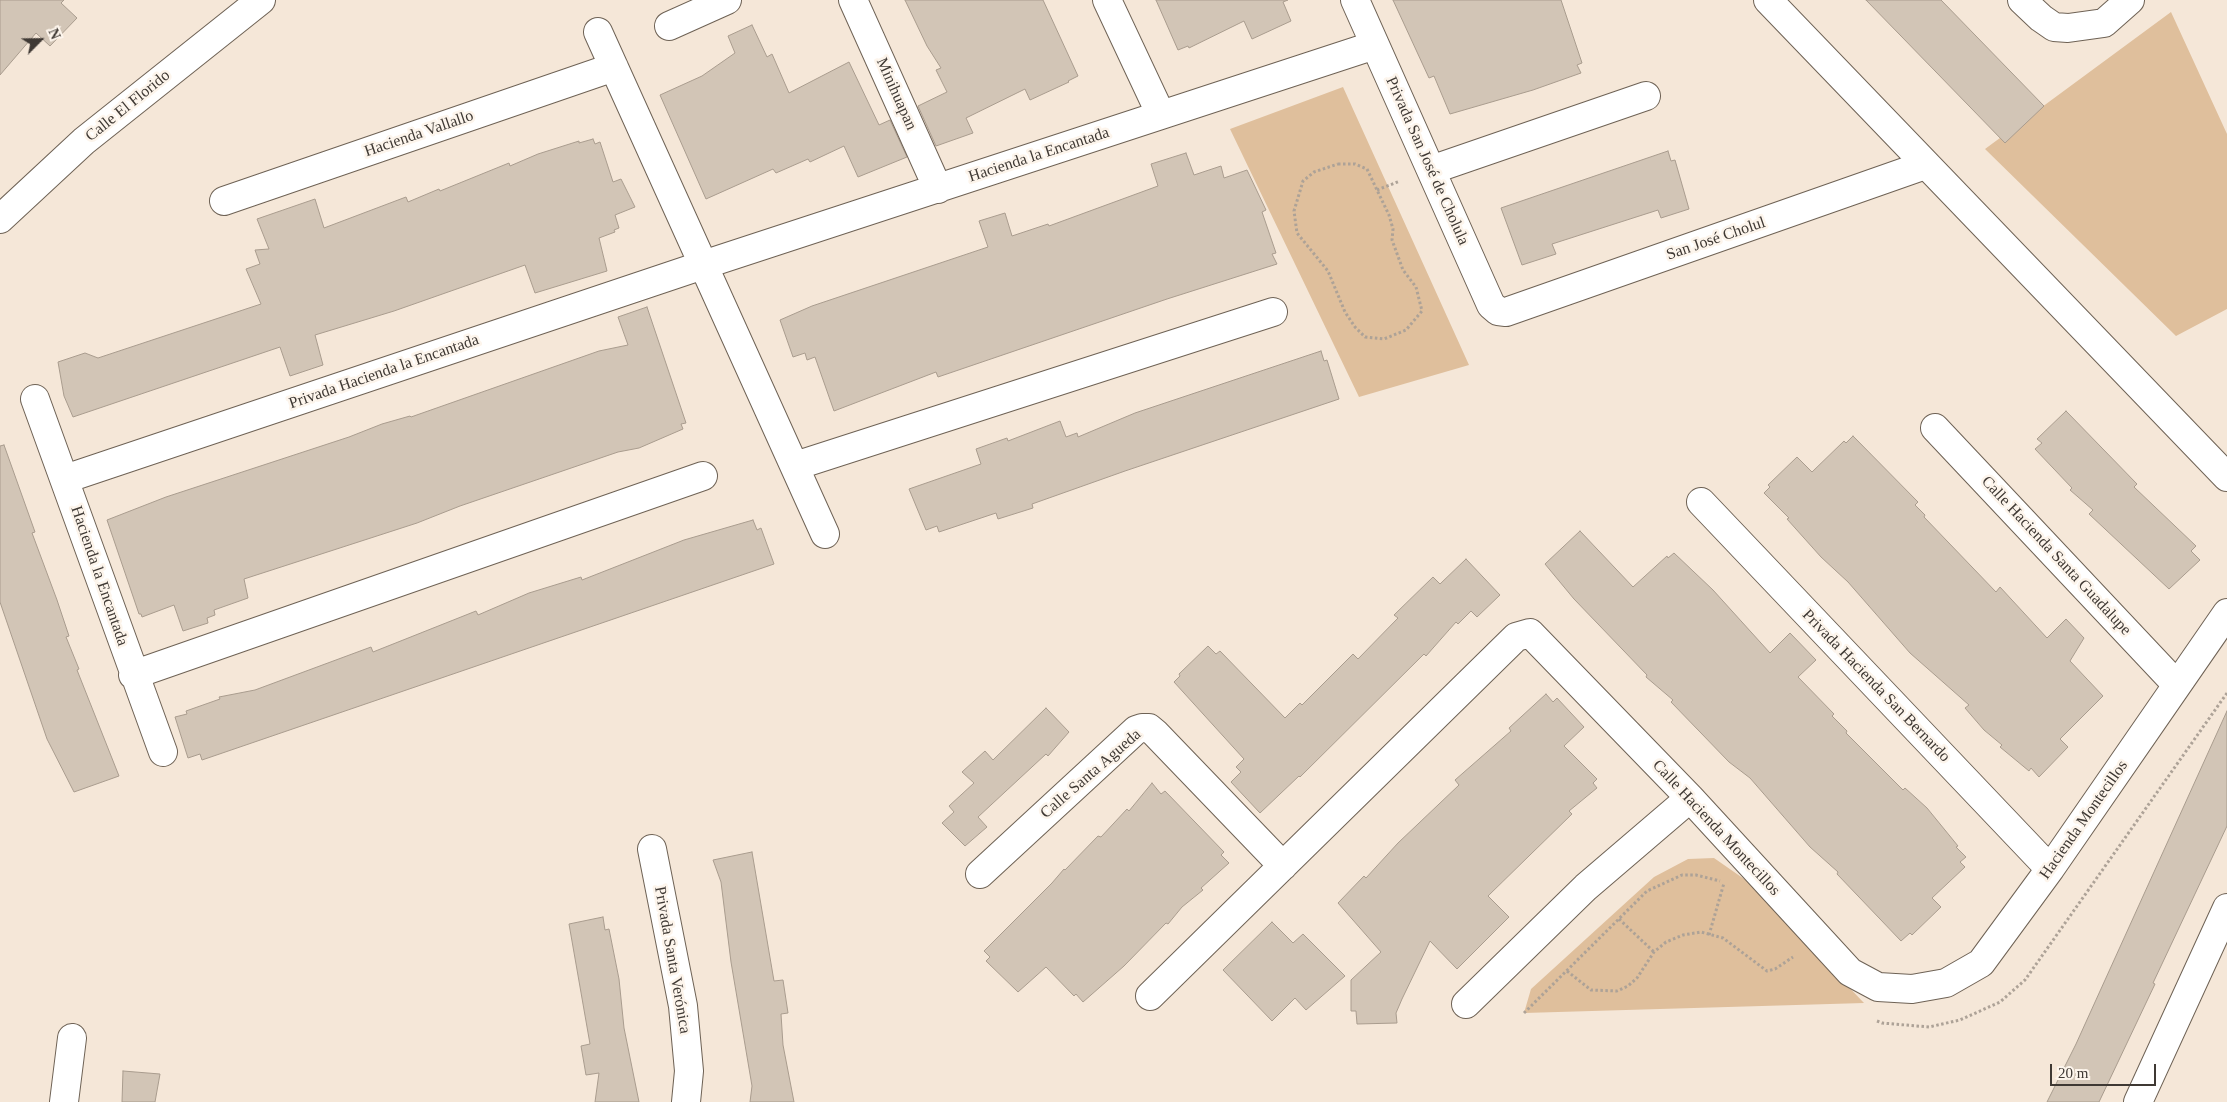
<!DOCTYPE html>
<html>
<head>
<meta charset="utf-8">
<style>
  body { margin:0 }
  #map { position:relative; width:2227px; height:1102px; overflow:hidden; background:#f5e7d8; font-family:"Times New Roman",serif }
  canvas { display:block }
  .north { position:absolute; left:15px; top:15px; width:50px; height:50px; -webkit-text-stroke:4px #fdf5ec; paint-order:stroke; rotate:67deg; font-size:14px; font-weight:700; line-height:20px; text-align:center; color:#3f3934 }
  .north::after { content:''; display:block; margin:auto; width:18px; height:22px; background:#3f3934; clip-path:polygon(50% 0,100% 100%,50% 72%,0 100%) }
  .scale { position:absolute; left:2050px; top:1064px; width:106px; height:22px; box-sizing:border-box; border:2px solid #3f3934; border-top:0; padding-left:6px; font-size:15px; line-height:18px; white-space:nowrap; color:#3f3934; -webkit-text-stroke:4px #fdf5ec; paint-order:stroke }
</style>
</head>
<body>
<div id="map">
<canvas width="2227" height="1102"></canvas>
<div class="north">N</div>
<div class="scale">20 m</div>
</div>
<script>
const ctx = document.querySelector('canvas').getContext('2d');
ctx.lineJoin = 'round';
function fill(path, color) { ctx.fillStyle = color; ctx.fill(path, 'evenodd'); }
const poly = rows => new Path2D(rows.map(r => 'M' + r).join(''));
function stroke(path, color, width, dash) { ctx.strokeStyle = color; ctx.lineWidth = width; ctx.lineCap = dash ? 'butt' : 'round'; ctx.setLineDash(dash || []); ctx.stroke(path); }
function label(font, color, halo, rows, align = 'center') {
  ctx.font = font + ' "Times New Roman",serif'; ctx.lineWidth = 5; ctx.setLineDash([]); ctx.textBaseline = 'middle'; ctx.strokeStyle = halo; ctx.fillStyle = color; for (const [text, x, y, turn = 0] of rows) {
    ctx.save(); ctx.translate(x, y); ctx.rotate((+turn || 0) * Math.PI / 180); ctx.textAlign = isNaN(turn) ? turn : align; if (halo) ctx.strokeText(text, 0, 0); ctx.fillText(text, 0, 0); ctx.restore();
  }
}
fill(poly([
  [2171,12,2227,134,2227,309,2176,336,1985,149],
  [1343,87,1469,365,1359,397,1230,129],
  [1714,858,1747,881,1864,1003,1524,1013,1531,989,1654,877,1688,859]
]), '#dfbf9c');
const building = poly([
  [0,0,64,0,61,3,77,18,50,46,36,33,0,75,0,0],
  [905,0,1043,0,1078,76,1068,81,1069,82,1030,100,1025,89,966,118,973,133,936,146,918,106,947,92,936,70,941,68,927,46,905,0],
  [1156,0,1288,0,1283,2,1291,21,1252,39,1244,21,1189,48,1188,46,1178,50,1156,0],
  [1393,0,1561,0,1582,63,1577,65,1581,73,1533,90,1450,114,1434,76,1429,78,1393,0],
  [1866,0,1941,0,2044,106,2005,143,1866,0],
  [752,25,767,57,772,54,789,93,849,62,879,125,890,120,907,157,858,177,844,146,810,162,808,159,776,173,773,169,706,199,660,95,702,76,735,53,728,36,752,25],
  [593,139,595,144,600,142,613,182,621,179,635,207,615,215,619,228,614,230,615,232,599,238,607,271,535,293,525,265,394,311,315,335,323,365,290,376,280,347,73,417,64,396,58,362,85,353,98,358,261,304,246,269,260,264,255,250,269,249,257,219,315,199,324,228,406,197,408,202,439,189,440,191,509,163,510,166,538,154,579,141,579,143,593,139],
  [1668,151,1671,161,1675,160,1689,209,1661,218,1658,210,1552,244,1556,254,1522,265,1501,208,1668,151],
  [1186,153,1194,175,1221,166,1224,178,1247,170,1266,210,1262,212,1276,253,1272,254,1277,264,1167,299,938,377,936,372,834,411,815,357,807,360,805,353,793,357,780,320,812,306,988,247,979,221,1005,213,1012,236,1048,224,1049,226,1158,186,1151,164,1186,153],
  [647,307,686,423,681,424,683,429,639,448,618,452,460,506,417,523,244,579,248,598,214,610,215,615,207,618,208,623,183,631,174,605,142,617,141,614,139,614,107,520,166,497,349,437,382,424,410,416,411,417,599,351,628,345,618,317,647,307],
  [1321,351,1324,361,1327,360,1339,399,1125,471,1032,504,1033,508,998,519,996,513,939,532,937,526,926,530,909,489,981,464,976,449,1007,438,1008,441,1060,421,1066,437,1077,433,1078,437,1135,413,1321,351],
  [2066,411,2137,484,2134,487,2196,546,2191,551,2200,560,2169,589,2089,514,2093,510,2070,490,2072,488,2035,449,2042,443,2037,439,2066,411],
  [1853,436,1918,502,1915,505,1925,515,1924,517,1996,592,2000,587,2047,638,2066,619,2084,638,2070,661,2103,696,2060,739,2068,747,2039,777,2031,768,2029,771,2000,747,2002,745,1984,730,1965,708,1969,705,1910,653,1848,582,1821,557,1787,519,1789,518,1764,493,1770,487,1768,485,1797,457,1812,472,1844,441,1846,443,1853,436],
  [4,445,35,532,32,533,57,600,69,636,66,637,79,669,77,670,119,776,74,792,47,739,0,602,0,446,4,445],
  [753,520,757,530,761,528,774,564,202,760,200,754,188,758,175,717,187,714,186,711,220,699,219,697,255,690,371,647,373,652,476,611,478,615,529,593,581,577,582,580,684,540,753,520],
  [1580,531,1633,587,1667,556,1668,558,1674,553,1713,590,1770,653,1790,633,1816,660,1798,677,1834,714,1832,716,1847,731,1846,733,1903,790,1905,788,1927,808,1958,846,1956,847,1966,857,1960,862,1965,867,1932,898,1941,907,1912,935,1910,933,1901,941,1837,874,1838,872,1810,847,1750,778,1729,762,1671,702,1673,700,1646,677,1647,675,1574,599,1545,564,1580,531],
  [1466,559,1500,595,1477,617,1471,611,1458,624,1456,622,1426,656,1424,654,1300,777,1299,776,1260,813,1231,782,1241,772,1236,767,1244,759,1174,682,1180,676,1179,674,1208,646,1216,654,1220,651,1285,718,1300,703,1302,705,1353,654,1358,659,1398,618,1394,615,1433,577,1440,584,1466,559],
  [1546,694,1553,702,1557,698,1584,727,1564,746,1597,779,1593,783,1597,788,1569,811,1572,814,1488,896,1509,917,1457,969,1430,941,1402,999,1396,1013,1397,1023,1357,1024,1356,1011,1351,1011,1351,980,1381,952,1338,903,1364,876,1366,878,1398,843,1459,785,1455,780,1511,731,1509,728,1546,694],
  [1046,708,1069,732,1048,756,1046,754,978,817,987,827,965,846,942,823,954,812,949,806,974,783,962,772,985,751,993,760,1046,708],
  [2227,711,2227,826,2153,983,2155,984,2099,1102,2047,1102,2076,1044,2227,711],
  [1152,783,1161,794,1165,791,1224,852,1221,855,1229,863,1201,888,1203,890,1182,907,1168,924,1166,923,1124,966,1083,1002,1076,994,1074,996,1046,967,1018,992,986,961,990,957,984,951,1052,883,1064,869,1065,870,1098,836,1101,837,1127,809,1129,811,1152,783],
  [752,852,774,981,783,980,788,1013,781,1014,783,1045,794,1102,750,1102,752,1086,731,962,721,882,713,860,752,852],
  [603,917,605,930,609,929,619,979,624,1028,639,1102,595,1102,599,1073,586,1075,581,1046,590,1044,569,924,603,917],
  [1272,922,1293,943,1303,934,1345,976,1306,1010,1295,998,1272,1021,1223,970,1272,922],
  [123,1071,160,1074,155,1102,122,1102,123,1071]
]);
fill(building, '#d2c5b6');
stroke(building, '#a99c8e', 1);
const street = poly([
  [853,0,938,189],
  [1107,0,1161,115],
  [1355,0,1491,305,1498,311,1506,312,1925,165],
  [2022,0,2041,18,2054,27,2068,28,2104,23,2130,0],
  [669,26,727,0],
  [598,32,825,534],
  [1431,170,1646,96],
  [224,201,614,67],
  [35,399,163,752],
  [1935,428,2177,685],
  [795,466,1273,312],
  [65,479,703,265,1375,45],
  [1701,502,2050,869],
  [133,675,703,476],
  [652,849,683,1006,689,1071,686,1102],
  [980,874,1136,730,1142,728,1149,728,1155,733,1283,866],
  [1150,996,1516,637,1530,633,1690,798,1850,972,1878,987,1912,989,1946,983,1981,963,2050,869,2227,613],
  [1466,1004,1586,887,1690,798],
  [64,1102,72,1038],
  [2138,1102,2227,908]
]);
const secondary = poly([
  [1768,0,2227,477],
  [0,219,84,141,261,0]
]);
stroke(street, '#6e6255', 30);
stroke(secondary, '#6e6255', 30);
stroke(poly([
  [1338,164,1355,164,1367,169,1389,215,1393,229,1392,240,1403,270,1416,287,1422,311,1406,330,1384,339,1365,337,1355,327,1345,312,1328,271,1297,233,1294,211,1303,181,1314,172,1338,164],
  [1377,190,1400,181],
  [1619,919,1654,952],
  [1709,935,1724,883],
  [1567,971,1591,990,1617,991,1628,986,1637,978,1654,952,1666,942,1683,935,1701,932,1723,938,1767,971,1775,969,1793,957],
  [1524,1013,1647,891,1682,875,1696,875,1720,881],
  [1877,1021,1882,1023,1929,1027,1960,1020,2000,1002,2025,980,2227,693]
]), '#ada297', 3, [2.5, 2.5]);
stroke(street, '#fff', 28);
stroke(secondary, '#fff', 28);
label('16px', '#3f3934', '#fdf5ec', [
  ["Minihuapan",896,94,66],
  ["Calle El Florido",128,106,-39],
  ["Hacienda Vallallo",419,134,-19],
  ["Hacienda la Encantada",1039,155,-18],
  ["Privada San José de Cholula",1427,161,66],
  ["San José Cholul",1716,239,-19],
  ["Privada Hacienda la Encantada",384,372,-19],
  ["Calle Hacienda Santa Guadalupe",2056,556,47],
  ["Hacienda la Encantada",99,576,71],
  ["Privada Hacienda San Bernardo",1876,686,46],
  ["Calle Santa Agueda",1091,774,-41],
  ["Hacienda Montecillos",2084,820,-55],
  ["Calle Hacienda Montecillos",1716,828,47],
  ["Privada Santa Verónica",672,960,80]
]);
</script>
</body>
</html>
